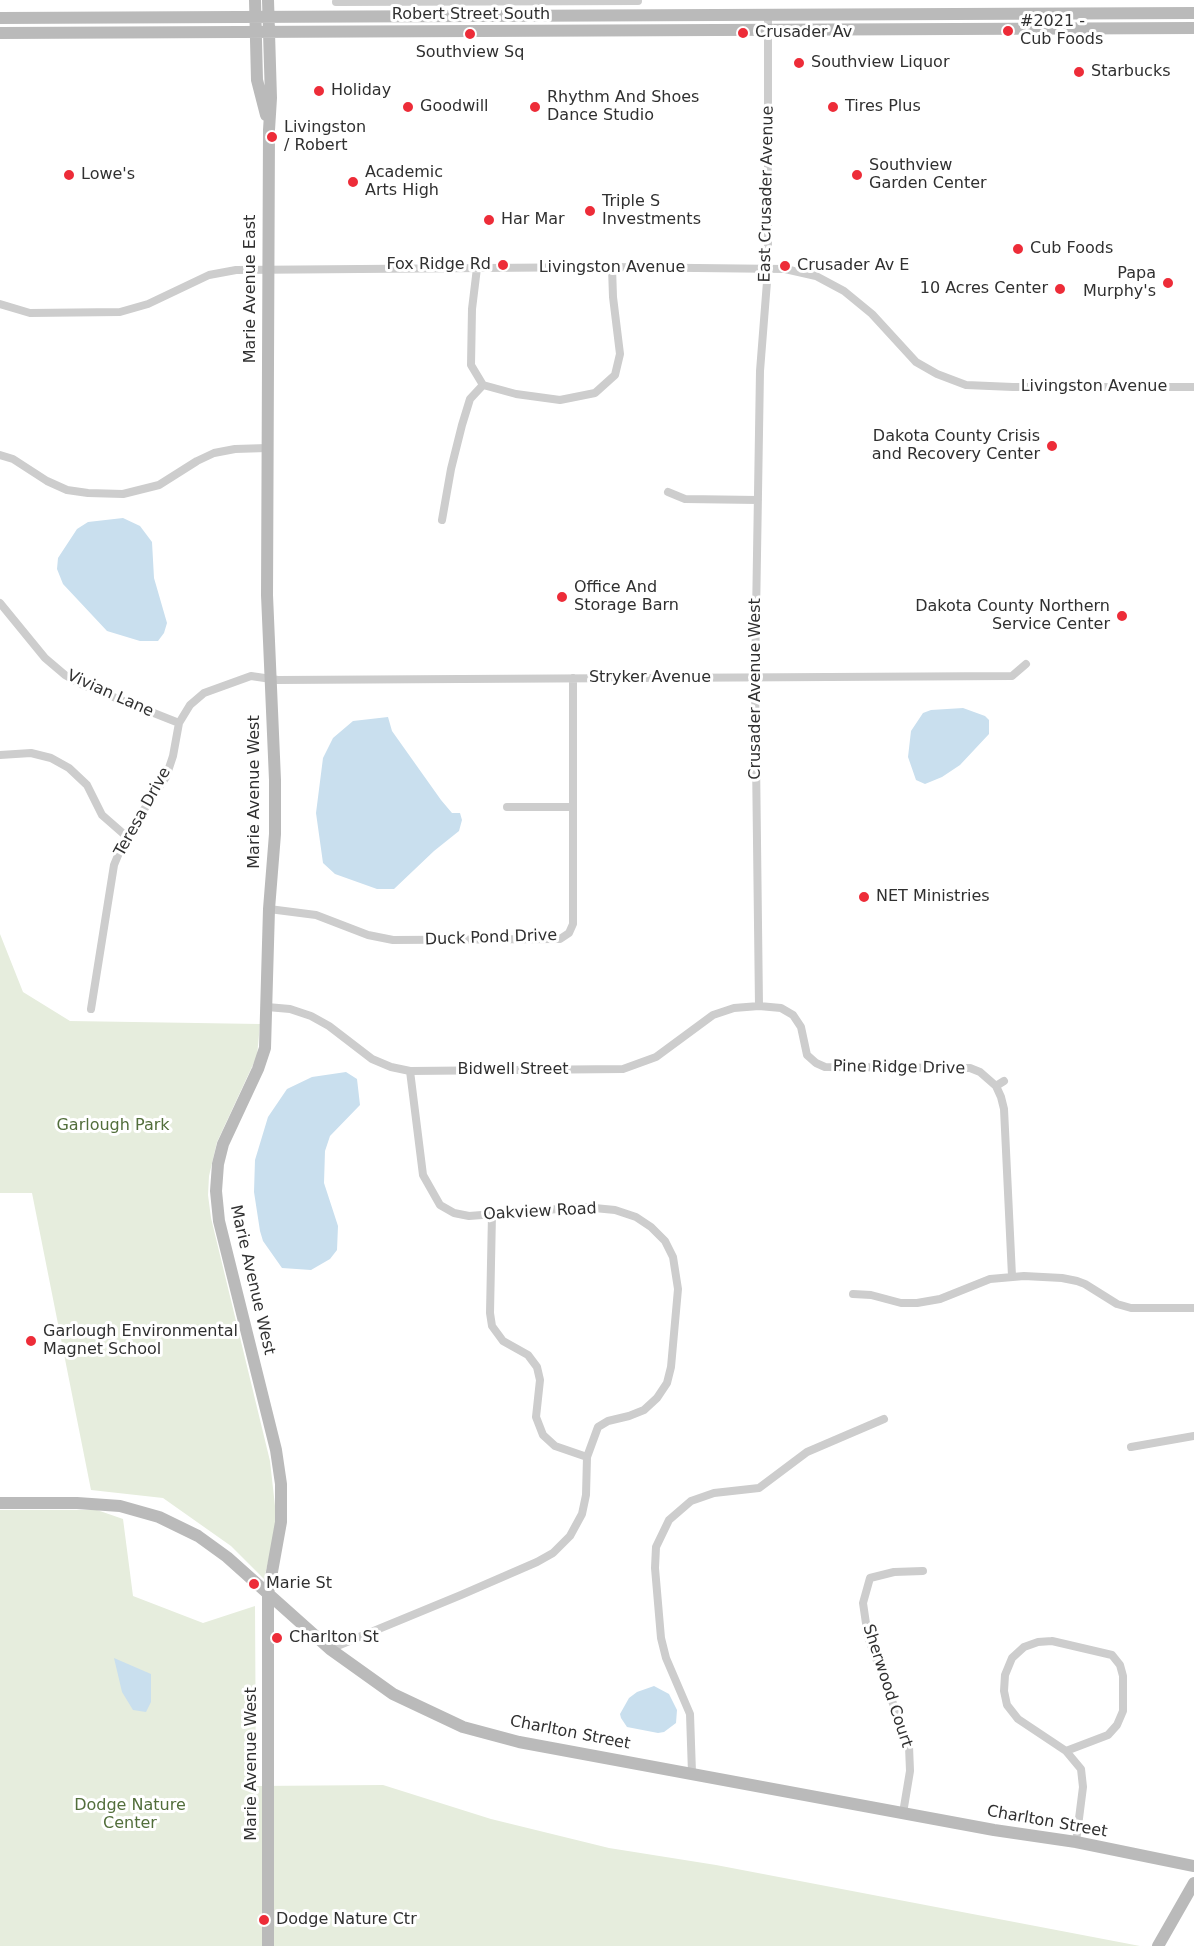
<!DOCTYPE html>
<html>
<head>
<meta charset="utf-8">
<style>
  body { margin:0 }
  canvas { display:block; background:#fff }
</style>
</head>
<body>
<canvas width="1194" height="1946"></canvas>
<script>
const ctx = document.querySelector('canvas').getContext('2d');
ctx.lineJoin = 'round';
function fill(path, color) { ctx.fillStyle = color; ctx.fill(path, 'evenodd'); }
const poly = rows => new Path2D(rows.map(r => 'M' + r).join(''));
function stroke(path, color, width, dash) { ctx.strokeStyle = color; ctx.lineWidth = width; ctx.lineCap = dash ? 'butt' : 'round'; ctx.setLineDash(dash || []); ctx.stroke(path); }
function label(font, color, halo, rows, align = 'center') {
  ctx.font = font + ' "DejaVu Sans",sans-serif'; ctx.lineWidth = 6; ctx.setLineDash([]); ctx.textBaseline = 'middle'; ctx.strokeStyle = halo; ctx.fillStyle = color; for (const [text, x, y, turn = 0] of rows) {
    ctx.save(); ctx.translate(x, y); ctx.rotate((+turn || 0) * Math.PI / 180); ctx.textAlign = isNaN(turn) ? turn : align; if (halo) ctx.strokeText(text, 0, 0); ctx.fillText(text, 0, 0); ctx.restore();
  }
}
fill(poly([
  [0,934,23,992,70,1021,260,1024,257,1056,217,1142,209,1176,208,1195,211,1218,270,1461,277,1524,264,1579,231,1546,163,1498,91,1490,32,1193,0,1193],
  [0,1510,97,1510,123,1519,133,1596,203,1623,255,1606,256,1786,383,1785,491,1819,609,1848,716,1865,1140,1946,0,1946]
]), '#e6eddd');
fill(poly([
  [123,518,140,526,152,542,154,578,167,623,164,633,158,641,140,641,107,631,63,584,57,569,58,558,77,529,88,522],
  [963,708,985,716,989,720,989,734,960,765,942,777,925,784,916,780,908,757,911,731,923,713,931,710],
  [388,717,392,731,441,800,452,813,460,813,462,820,459,831,434,851,394,889,377,889,335,874,323,863,316,813,323,758,333,738,353,721],
  [346,1072,357,1079,360,1105,330,1136,325,1151,324,1183,338,1226,337,1250,330,1259,311,1270,282,1268,263,1241,260,1231,254,1192,255,1160,268,1117,287,1089,312,1077],
  [114,1658,151,1674,151,1702,146,1712,133,1710,122,1692],
  [654,1686,669,1694,677,1710,676,1723,664,1732,658,1733,627,1727,621,1718,620,1714,629,1698,637,1692]
]), '#c9dfee');
stroke(poly([
  [336,2,638,1],
  [477,268,472,309,471,365,483,385,516,394,560,400,595,393,615,375,620,354,613,297,612,267],
  [0,304,30,313,120,312,148,304,209,275,236,270,608,267,785,269,816,276,844,291,872,314,916,362,937,374,966,385,1013,387,1194,387],
  [0,455,13,459,47,481,67,490,88,493,123,494,159,485,197,461,214,453,235,449,267,448],
  [668,492,685,499,758,500],
  [442,520,451,469,462,425,470,399,483,385],
  [0,603,45,658,65,675,83,685,179,723],
  [0,755,31,753,51,758,69,768,87,785,102,815,126,836],
  [507,807,573,807],
  [269,909,316,915,368,935,393,940,560,939,569,933,573,924,573,678],
  [759,1006,755,677,760,371,768,269,768,16],
  [267,1007,290,1009,311,1016,329,1026,372,1059,391,1067,410,1071,623,1069,656,1057,713,1015,734,1008,759,1006,781,1008,793,1015,801,1027,807,1055,816,1063,825,1067,970,1068,980,1072,996,1086,1001,1097,1004,1109,1012,1276],
  [91,1009,114,865,126,836,166,777,173,756,179,723,190,705,204,693,251,676,278,680,1012,676,1026,664],
  [996,1086,1004,1081],
  [492,1214,490,1313,492,1326,503,1341,528,1355,537,1367,540,1380,536,1417,543,1435,555,1446,587,1457],
  [853,1294,871,1295,901,1303,917,1303,940,1299,990,1279,1024,1276,1062,1278,1077,1281,1085,1284,1117,1304,1131,1308,1194,1308],
  [1131,1447,1194,1436],
  [1052,1641,1112,1655,1120,1665,1123,1676,1123,1711,1117,1725,1108,1735,1066,1751,1018,1719,1007,1705,1004,1691,1005,1675,1012,1658,1024,1647,1038,1642,1052,1641],
  [330,1649,461,1595,537,1562,553,1553,570,1536,582,1514,586,1495,587,1457,598,1427,608,1421,629,1416,644,1410,657,1398,667,1383,671,1367,678,1289,673,1257,665,1241,651,1227,636,1217,615,1210,584,1207,469,1216,454,1213,440,1205,423,1175,410,1071],
  [1066,1751,1081,1769,1083,1787,1076,1842],
  [692,1773,690,1714,666,1658,661,1638,655,1568,656,1547,669,1520,691,1501,714,1493,759,1488,807,1452,884,1419],
  [903,1813,910,1771,909,1746,868,1637,863,1603,870,1578,894,1572,923,1571]
]), '#cdcdcd', 8);
stroke(poly([
  [255,0,257,80,266,115],
  [0,18,1194,13],
  [0,33,1194,28],
  [0,1503,77,1503,120,1506,159,1517,198,1536,227,1557,330,1649,393,1694,463,1727,519,1742,994,1830,1076,1842,1194,1866],
  [268,1946,268,1594,281,1522,281,1484,276,1450,219,1221,216,1191,218,1164,223,1144,258,1069,265,1048,269,909,275,834,275,780,267,595,269,130,271,98,268,0],
  [1158,1946,1194,1883]
]), '#bababa', 12);
for (const [x, y, r, color] of [
  [1008,31,6,"#ed2c38"],
  [743,33,6,"#ed2c38"],
  [470,34,6,"#ed2c38"],
  [799,63,6,"#ed2c38"],
  [1079,72,6,"#ed2c38"],
  [319,91,6,"#ed2c38"],
  [408,107,6,"#ed2c38"],
  [535,107,6,"#ed2c38"],
  [833,107,6,"#ed2c38"],
  [272,137,6,"#ed2c38"],
  [69,175,6,"#ed2c38"],
  [857,175,6,"#ed2c38"],
  [353,182,6,"#ed2c38"],
  [590,211,6,"#ed2c38"],
  [489,220,6,"#ed2c38"],
  [1018,249,6,"#ed2c38"],
  [503,265,6,"#ed2c38"],
  [785,266,6,"#ed2c38"],
  [1168,283,6,"#ed2c38"],
  [1060,289,6,"#ed2c38"],
  [1052,446,6,"#ed2c38"],
  [562,597,6,"#ed2c38"],
  [1122,616,6,"#ed2c38"],
  [864,897,6,"#ed2c38"],
  [31,1341,6,"#ed2c38"],
  [254,1584,6,"#ed2c38"],
  [277,1638,6,"#ed2c38"],
  [264,1920,6,"#ed2c38"]
]) { const dot = new Path2D(); dot.arc(x, y, r, 0, 2 * Math.PI); ctx.fillStyle = color; ctx.fill(dot); stroke(dot, '#fff', 2); }
label('16px', '#303030', '#fff', [
  ["Robert Street South",471,15],
  ["East Crusader Avenue",767,194,-89],
  ["Livingston Avenue",612,268],
  ["Marie Avenue East",251,289,-90],
  ["Livingston Avenue",1094,387],
  ["Stryker Avenue",650,678],
  ["Crusader Avenue West",756,689,-90],
  ["Vivian Lane",110,694,24],
  ["Marie Avenue West",255,792,-90],
  ["Teresa Drive",143,812,-61],
  ["Duck Pond Drive",491,938,-2],
  ["Pine Ridge Drive",899,1068,1],
  ["Bidwell Street",513,1070],
  ["Oakview Road",540,1212,-3],
  ["Marie Avenue West",252,1280,77],
  ["Sherwood Court",887,1686,72],
  ["Charlton Street",570,1733,11],
  ["Marie Avenue West",252,1764,-90],
  ["Charlton Street",1047,1822,10]
]);
label('16px', '#303030', '#fff', [
  ["#2021 -",1020,22],
  ["Cub Foods",1020,40],
  ["Crusader Av",755,33],
  ["Southview Sq",470,53,"center"],
  ["Southview Liquor",811,63],
  ["Starbucks",1091,72],
  ["Holiday",331,91],
  ["Rhythm And Shoes",547,98],
  ["Dance Studio",547,116],
  ["Goodwill",420,107],
  ["Tires Plus",845,107],
  ["Livingston",284,128],
  ["/ Robert",284,146],
  ["Southview",869,166],
  ["Garden Center",869,184],
  ["Academic",365,173],
  ["Arts High",365,191],
  ["Lowe's",81,175],
  ["Triple S",602,202],
  ["Investments",602,220],
  ["Har Mar",501,220],
  ["Cub Foods",1030,249],
  ["Fox Ridge Rd",491,265,"right"],
  ["Crusader Av E",797,266],
  ["Papa",1156,274,"right"],
  ["Murphy's",1156,292,"right"],
  ["10 Acres Center",1048,289,"right"],
  ["Dakota County Crisis",1040,437,"right"],
  ["and Recovery Center",1040,455,"right"],
  ["Office And",574,588],
  ["Storage Barn",574,606],
  ["Dakota County Northern",1110,607,"right"],
  ["Service Center",1110,625,"right"],
  ["NET Ministries",876,897],
  ["Garlough Environmental",43,1332],
  ["Magnet School",43,1350],
  ["Marie St",266,1584],
  ["Charlton St",289,1638],
  ["Dodge Nature Ctr",276,1920]
], 'left');
label('16px', '#526e3b', '#fff', [
  ["Garlough Park",113,1126],
  ["Dodge Nature",130,1806],
  ["Center",130,1824]
]);
</script>
</body>
</html>
